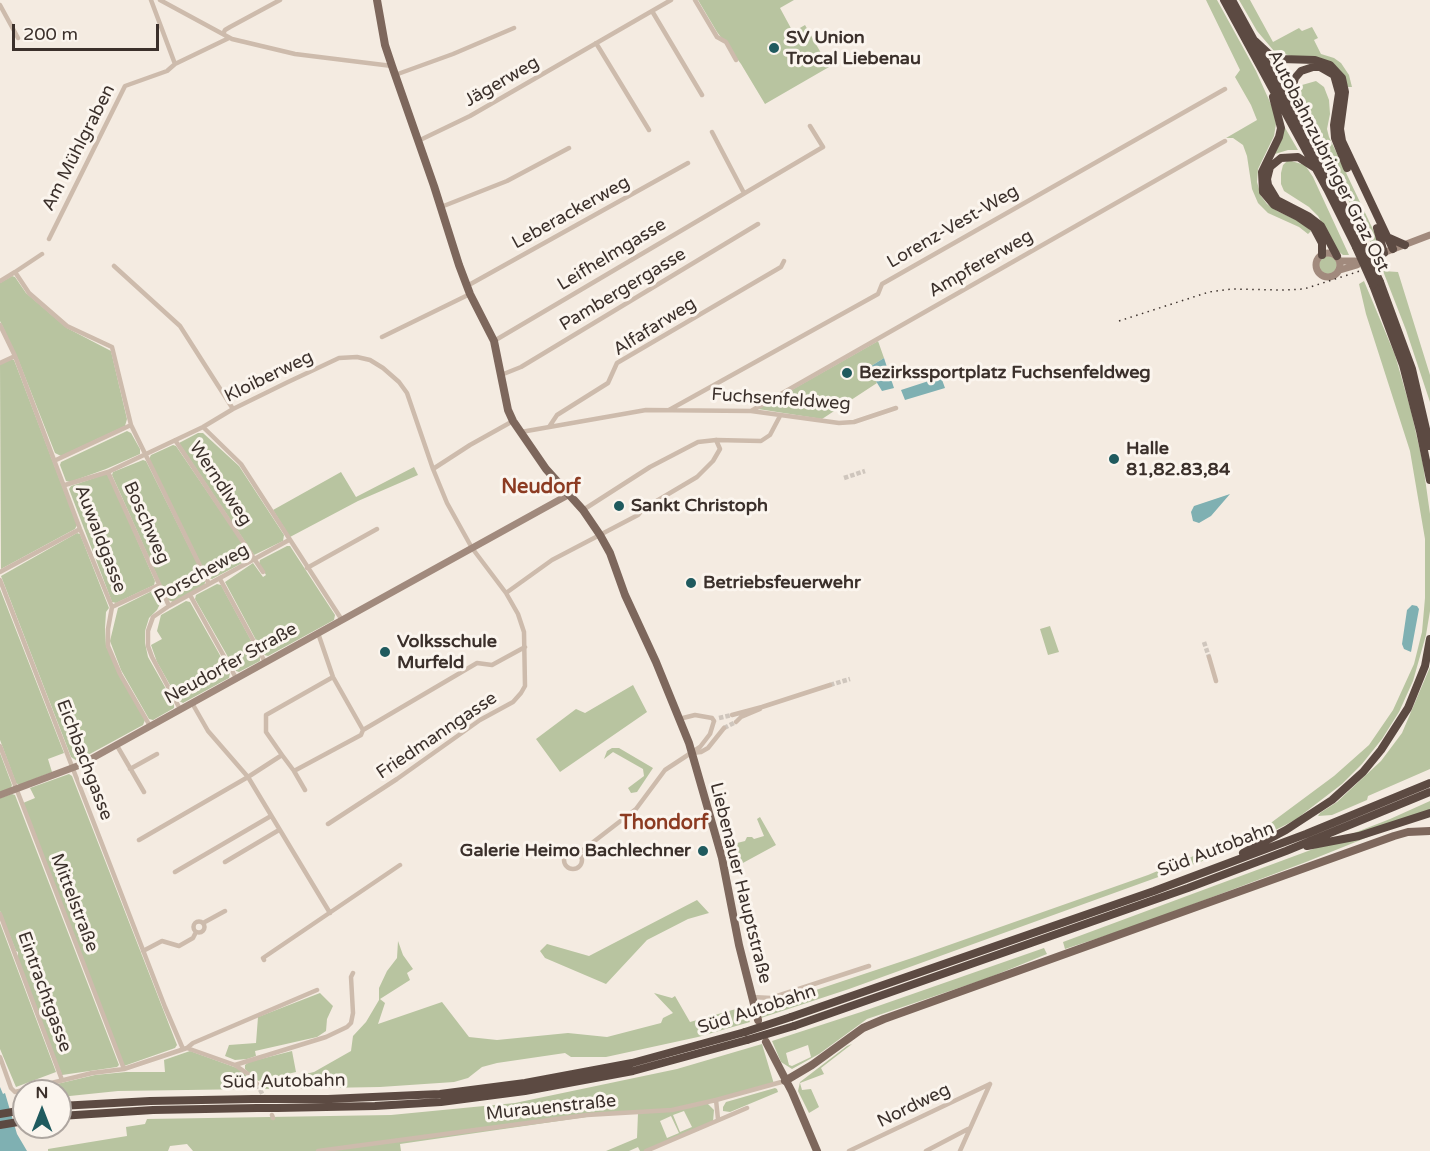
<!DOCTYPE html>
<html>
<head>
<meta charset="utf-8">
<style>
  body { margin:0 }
  #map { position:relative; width:1430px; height:1151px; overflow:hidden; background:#f4ebe1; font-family:"Varela Round",sans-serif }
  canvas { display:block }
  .north { position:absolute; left:12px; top:1079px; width:60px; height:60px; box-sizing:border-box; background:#fbf5ee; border:2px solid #aea6a0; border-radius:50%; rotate:0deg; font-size:16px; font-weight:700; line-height:24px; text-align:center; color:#3b302b }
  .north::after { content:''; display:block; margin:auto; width:21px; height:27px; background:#1f5a5e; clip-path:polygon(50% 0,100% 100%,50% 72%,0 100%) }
  .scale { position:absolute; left:12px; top:24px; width:147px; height:27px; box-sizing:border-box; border:3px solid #3b302b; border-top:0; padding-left:8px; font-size:18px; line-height:21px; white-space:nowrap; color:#3b302b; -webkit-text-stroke:4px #fbf5ee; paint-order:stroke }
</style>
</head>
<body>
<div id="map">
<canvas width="1430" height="1151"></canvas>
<div class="north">N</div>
<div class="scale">200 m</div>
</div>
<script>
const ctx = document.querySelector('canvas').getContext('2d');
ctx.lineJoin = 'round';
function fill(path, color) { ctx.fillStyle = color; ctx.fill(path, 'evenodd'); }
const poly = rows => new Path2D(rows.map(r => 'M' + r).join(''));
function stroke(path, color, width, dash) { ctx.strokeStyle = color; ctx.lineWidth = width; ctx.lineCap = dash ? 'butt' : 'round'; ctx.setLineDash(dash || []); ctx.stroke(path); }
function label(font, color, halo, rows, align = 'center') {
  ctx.font = font + ' "Varela Round",sans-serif'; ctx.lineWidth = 6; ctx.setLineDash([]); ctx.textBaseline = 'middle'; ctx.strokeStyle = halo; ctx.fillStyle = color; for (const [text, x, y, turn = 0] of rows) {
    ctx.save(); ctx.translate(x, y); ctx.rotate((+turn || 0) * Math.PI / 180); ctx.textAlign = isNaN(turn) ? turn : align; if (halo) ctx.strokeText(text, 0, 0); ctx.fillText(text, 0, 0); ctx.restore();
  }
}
fill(poly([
  [698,0,794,0,780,8,793,32,805,25,829,67,765,104,741,64,717,32],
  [1206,0,1217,0,1256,71,1274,111,1276,124,1274,136,1258,169,1257,182,1261,196,1267,204,1277,211,1303,223,1311,231,1308,234,1299,227,1268,213,1258,203,1252,189,1247,156,1243,145,1233,138,1226,138,1257,120,1251,105,1235,77,1240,70],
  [1239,0,1250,0,1273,42,1299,28,1302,31,1312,27,1318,38,1314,40,1321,54,1334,58,1341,63,1349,75,1352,87,1348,87,1340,70,1274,51,1257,31],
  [1316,81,1324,87,1329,100,1330,114,1327,129,1329,137,1378,240,1377,245,1373,247,1297,103,1302,85],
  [1284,126,1298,150,1288,150,1275,154,1282,138],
  [1288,160,1305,165,1313,177,1349,255,1343,255,1337,250,1318,216,1309,207,1284,191,1281,184,1281,173,1283,165],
  '1319 265a9 9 0 1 1 18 0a9 9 0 1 1-18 0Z',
  [1383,271,1398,272,1430,375,1430,402,1406,330],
  [12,276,15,277,26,293,67,328,111,351,127,419,125,426,61,456,55,453,18,359,0,321,0,283],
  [1364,281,1395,355,1411,411,1423,464,1430,514,1430,611,1426,635,1413,681,1399,712,1382,739,1362,764,1342,784,1295,820,1244,846,849,989,761,1018,759,1009,915,957,1148,875,1268,825,1334,776,1369,745,1393,710,1414,664,1422,632,1425,598,1425,539,1410,451,1366,314,1359,284],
  [878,341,884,358,868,368,877,383,822,419,758,409],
  [11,359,14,360,19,373,77,525,75,529,1,569,0,364],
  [127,431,131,433,140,449,140,454,106,469,70,482,66,481,60,465,61,462],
  [198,433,203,433,239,466,284,535,283,541,254,555,179,443],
  [173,445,176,446,251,556,250,559,212,579,208,578,149,459,151,455],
  [143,460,146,461,206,581,204,585,173,602,168,600,112,475,113,472],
  [414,467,418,475,358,501,290,537,273,510,341,472,356,497],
  [106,474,109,476,155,581,154,585,116,603,112,602,69,489,71,486],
  [77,533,80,534,109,608,106,612,105,628,106,646,145,720,143,725,77,761,71,757,1,576],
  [287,546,290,546,335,615,334,620,268,656,264,655,225,582,253,563,263,577,266,575,259,564,260,560],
  [217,584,221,585,260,657,260,661,239,672,236,671,195,599,196,595],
  [0,589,64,753,48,759,52,772,19,785,16,783,0,740],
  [156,589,160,589,163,598,157,610,149,618,145,631,145,643,148,657,174,703,174,708,153,720,149,719,121,670,110,641,118,608],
  [186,601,190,602,230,673,229,678,183,703,179,701,157,662,151,645,162,639,157,631,161,615],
  [1050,626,1059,652,1048,655,1040,629],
  [1430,667,1430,769,1368,796,1367,800,1332,815,1318,816,1320,813,1337,802,1381,761,1402,733],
  [633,685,647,712,560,772,536,739,576,709,585,713],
  [612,748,619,748,653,768,637,792,631,793,628,788,644,776,643,769,613,752,604,759,607,751],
  [0,753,12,785,11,788,0,792],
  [69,774,72,776,177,1045,175,1048,124,1066,23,803,35,798,30,788],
  [12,794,15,795,119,1065,117,1067,62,1075,52,1050,18,958,18,952,16,951,0,911,0,798],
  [1430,801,1430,812,1306,862,1135,926,1065,949,1063,942,1308,851,1390,819],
  [760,817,776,845,730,870,725,846,745,841,747,837,752,837,754,839,764,836,757,819],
  [697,900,709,913,688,919,647,940,606,984,545,958,540,951,547,944,589,956],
  [0,923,56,1072,16,1087,0,1049],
  [398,941,403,955,413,969,407,973,410,980,380,999,385,1003,378,1024,442,1002,469,1037,497,1040,568,1033,607,1037,661,1023,663,1018,673,1013,654,993,672,998,675,996,690,1022,743,1007,750,1022,698,1037,606,1057,571,1057,565,1053,497,1063,482,1067,468,1078,454,1082,380,1087,264,1089,262,1084,314,1072,351,1051,353,1036,366,1022,379,1000,379,988,387,971,397,958],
  [1044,948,1047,954,988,978,867,1019,819,1054,792,1069,781,1062,772,1041,861,1012],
  [808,1045,811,1057,792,1066,789,1065,786,1053],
  [320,993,333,1006,327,1019,326,1031,317,1037,255,1051,256,1056,247,1059,235,1060,225,1056,229,1045,256,1043,258,1017],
  [762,1044,774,1084,707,1103,714,1110,713,1122,646,1151,640,1151,638,1147,629,1151,606,1151,637,1138,638,1113,607,1114,400,1144,401,1151,193,1151,187,1144,170,1146,168,1151,48,1151,48,1149,127,1136,126,1127,145,1124,147,1119,391,1115,515,1103,677,1069],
  [684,1111,692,1127,680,1132,673,1115],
  [671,1116,679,1133,667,1138,660,1121],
  [852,1044,821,1068,824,1074,800,1083,802,1090,811,1089,819,1107,809,1113,798,1091,800,1082,847,1046],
  [190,1051,237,1068,245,1074,255,1089,118,1091,60,1097,60,1091,27,1091,95,1075,126,1072,165,1072,164,1060],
  [292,1051,296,1072,258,1081,245,1069,245,1065,249,1062],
  [775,1088,777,1089,778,1092,730,1112,723,1111,723,1107,726,1102]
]), '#b8c4a0');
fill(poly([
  [884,358,894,388,882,391,868,368],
  [941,377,945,388,905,400,901,390],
  [1230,494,1211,516,1199,523,1193,521,1191,512,1194,506],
  [1412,605,1417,606,1419,609,1411,652,1404,649,1402,644,1407,610],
  [0,1087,3,1094,5,1093,17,1134,27,1151,0,1151]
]), '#7fb0b2');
stroke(poly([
  [844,478,865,471],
  [1204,642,1209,657],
  [830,685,850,679],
  [719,718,732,715],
  [724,728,736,722],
  [257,1084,265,1099]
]), '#cfc6bd', 4.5, [4.5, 2]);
stroke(poly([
  [151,0,175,64],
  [160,0,232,39,295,54,392,66],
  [695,0,717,37,726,42,736,60],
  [0,5,18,38],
  [652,11,702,95],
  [223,34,225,30,230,27,280,0],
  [596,43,649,130],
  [395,75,453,54,514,28],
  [712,132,744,193],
  [418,141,470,116,671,0],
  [441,207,507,181,569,148],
  [49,239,125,86,167,71,175,64,229,38],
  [42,254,15,272,29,293,67,326,112,347,131,425,209,584],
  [114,266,180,326,233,409],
  [0,281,15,272],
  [467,286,688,163],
  [0,325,15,356,80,529,112,607,108,629,108,646,120,674,150,726],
  [382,337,470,294],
  [494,341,823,147,810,126],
  [0,363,15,356],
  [501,375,521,367,758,224],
  [669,410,878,294,882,284,1225,89],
  [751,411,1225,141],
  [203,427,241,464,342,620],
  [549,427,557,415,608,383,617,363,781,267,784,261],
  [521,432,646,410,751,411,839,423,854,422,896,408],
  [175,440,263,572],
  [56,460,131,425],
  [433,469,470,445,513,421],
  [108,472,169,606],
  [65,485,108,472,203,427,233,409,288,382,339,358,357,357,370,360,383,368,399,382,407,393,433,469,447,503,472,548,506,593,518,614,524,632,525,686,521,693,513,702,480,720,397,779,328,824],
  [583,510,650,467,698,442,716,440,761,441,770,435,780,416],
  [307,568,377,529],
  [0,572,80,529],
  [220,579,265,662],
  [0,580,165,1007,183,1049],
  [506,593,552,560,638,515,643,509,697,477,713,461,720,449,716,440],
  [190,595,236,678],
  [112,607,159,585],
  [318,633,333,677,363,730,477,663,492,665,525,647],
  [1209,657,1216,681],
  [192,703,208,731,248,777,330,913],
  [180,709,152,657,148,646,148,631,153,617,169,606,289,540],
  [732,715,762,707,830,685],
  [679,719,695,715,712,718,714,721],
  [736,722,741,717,760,709],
  [116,744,144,792],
  [0,746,124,1069],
  [692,753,701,752,708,748,724,728],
  [282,755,266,732,266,715,333,677],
  [130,769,157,754],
  [294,771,305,790],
  [139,840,248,777,282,755,294,771,361,735,363,730],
  '564 860a9 9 0 1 1 18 0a9 9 0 1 1-18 0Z',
  [579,853,636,809,665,770,700,747,710,734,714,721],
  [225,862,279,830],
  [175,872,271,816],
  [0,914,62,1080],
  '193.5 927a5.5 5.5 0 1 1 11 0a5.5 5.5 0 1 1-11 0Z',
  [203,923,225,911],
  [143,951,162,941,179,946,193,938,196,932],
  [264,960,263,958,400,865],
  [752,997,771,998,869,966],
  [187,1048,193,1043,317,990],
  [0,1057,11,1088,15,1092,92,1073,124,1069,187,1048,235,1065,248,1074,257,1084],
  [235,1065,326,1037,347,1027,351,1023,353,1013,351,977,353,973],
  [716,1100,718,1119],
  [272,1115,273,1118],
  [318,1151,587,1115,672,1110,716,1100,785,1081],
  [646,1151,747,1108],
  [849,1151,990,1084],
  [926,1151,968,1129],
  [960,1151,990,1084]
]), '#cdbbac', 4.5);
stroke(poly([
  '1316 265a12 12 0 1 1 24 0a12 12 0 1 1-24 0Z',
  [1375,256,1430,235],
  [1340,261,1355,261],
  [1340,270,1357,265],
  [0,795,80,765,568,495]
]), '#a18a7d', 7);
stroke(poly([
  [377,0,385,45,392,66,434,186,459,265,470,294,494,341,508,410,513,421,546,469,583,510,600,535,610,553,625,595,656,662,689,743,722,858,739,945,758,1020],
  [766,1042,792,1092,817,1151],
  [785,1081,812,1065,863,1028,884,1019,1394,836,1408,832,1430,831]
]), '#7d675c', 8);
stroke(poly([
  [1224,0,1327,189,1356,247],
  [1232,0,1334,187,1363,245],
  [1255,41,1269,54,1281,59,1315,60,1330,65,1342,78,1345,92,1340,129,1342,141,1393,249],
  [1273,97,1281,128,1279,137,1262,172,1263,192,1274,205,1298,217,1314,228,1322,243,1322,255],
  [1294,106,1292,89,1295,78,1301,71,1313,67,1320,67,1334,75,1339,93,1334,125,1335,138,1347,168],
  [1315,168,1298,157,1281,158,1270,167,1267,179,1268,185,1277,200,1308,216,1321,226,1337,256],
  [1377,228,1384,253],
  [1387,237,1405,245],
  [1380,282,1412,369,1430,446],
  [1373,285,1403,365,1420,431,1430,480],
  [1307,846,1359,836,1430,813],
  [1243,853,1286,830,1332,800,1363,772,1381,750,1408,708,1425,666,1430,639],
  [791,1017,1154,891,1306,834,1430,783],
  [794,1026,1188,888,1286,851,1430,792],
  [273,1099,328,1099,440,1094,525,1083,632,1063,745,1032],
  [60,1106,150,1101,253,1099],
  [277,1108,375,1106,441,1102,525,1091,633,1071,747,1040],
  [0,1114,24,1110],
  [60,1116,153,1110,257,1108],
  [0,1125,24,1121]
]), '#5c4a42', 8);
stroke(poly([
  [1119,321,1209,292,1232,289,1282,290,1304,289,1360,271]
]), '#3b302b', 1.5, [1.5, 4.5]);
stroke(poly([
  [1363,245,1380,282],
  [1356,247,1373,285],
  [745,1032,791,1017],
  [747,1040,794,1026],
  [253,1099,273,1099],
  [257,1108,277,1108]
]), '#5c4a42', 8);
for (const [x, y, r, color] of [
  [774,48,6,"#1f5a5e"],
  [847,373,6,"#1f5a5e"],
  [1114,459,6,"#1f5a5e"],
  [619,506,6,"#1f5a5e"],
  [691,583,6,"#1f5a5e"],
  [385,652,6,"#1f5a5e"],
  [703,851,6,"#1f5a5e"]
]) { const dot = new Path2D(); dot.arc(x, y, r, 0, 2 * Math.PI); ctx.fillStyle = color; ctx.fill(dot); stroke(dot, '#fbf5ee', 2); }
label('bold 18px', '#3b302b', '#fbf5ee', [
  ["SV Union",786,38],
  ["Trocal Liebenau",786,59],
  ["Bezirkssportplatz Fuchsenfeldweg",859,373],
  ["Halle",1126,449],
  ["81,82.83,84",1126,470],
  ["Sankt Christoph",631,506],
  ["Betriebsfeuerwehr",703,583],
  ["Volksschule",397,642],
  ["Murfeld",397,663],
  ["Galerie Heimo Bachlechner",691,851,"right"]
], 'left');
label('18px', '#3b302b', '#fbf5ee', [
  ["Jägerweg",502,82,-30],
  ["Am Mühlgraben",79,148,-63],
  ["Autobahnzubringer Graz Ost",1328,161,63],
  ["Leberackerweg",571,213,-29],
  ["Lorenz-Vest-Weg",953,227,-30],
  ["Leifhelmgasse",612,255,-31],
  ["Ampfererweg",981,264,-30],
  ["Pambergergasse",623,290,-31],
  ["Alfafarweg",655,327,-32],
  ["Kloiberweg",269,377,-26],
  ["Fuchsenfeldweg",781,400,4],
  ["Werndlweg",220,484,56],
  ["Boschweg",146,523,66],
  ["Auwaldgasse",100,539,69],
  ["Porscheweg",202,574,-29],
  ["Neudorfer Straße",231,664,-29],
  ["Friedmanngasse",437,736,-34],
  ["Eichbachgasse",84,760,69],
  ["Süd Autobahn",1216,850,-21],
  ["Liebenauer Hauptstraße",740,883,76],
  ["Mittelstraße",74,903,69],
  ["Eintrachtgasse",44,992,70],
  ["Süd Autobahn",757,1010,-18],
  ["Süd Autobahn",284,1082,-1],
  ["Nordweg",914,1106,-26],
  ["Murauenstraße",551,1108,-6]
]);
label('bold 20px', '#8c3b22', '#fbf5ee', [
  ["Neudorf",541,488],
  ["Thondorf",664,824]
]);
</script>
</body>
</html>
